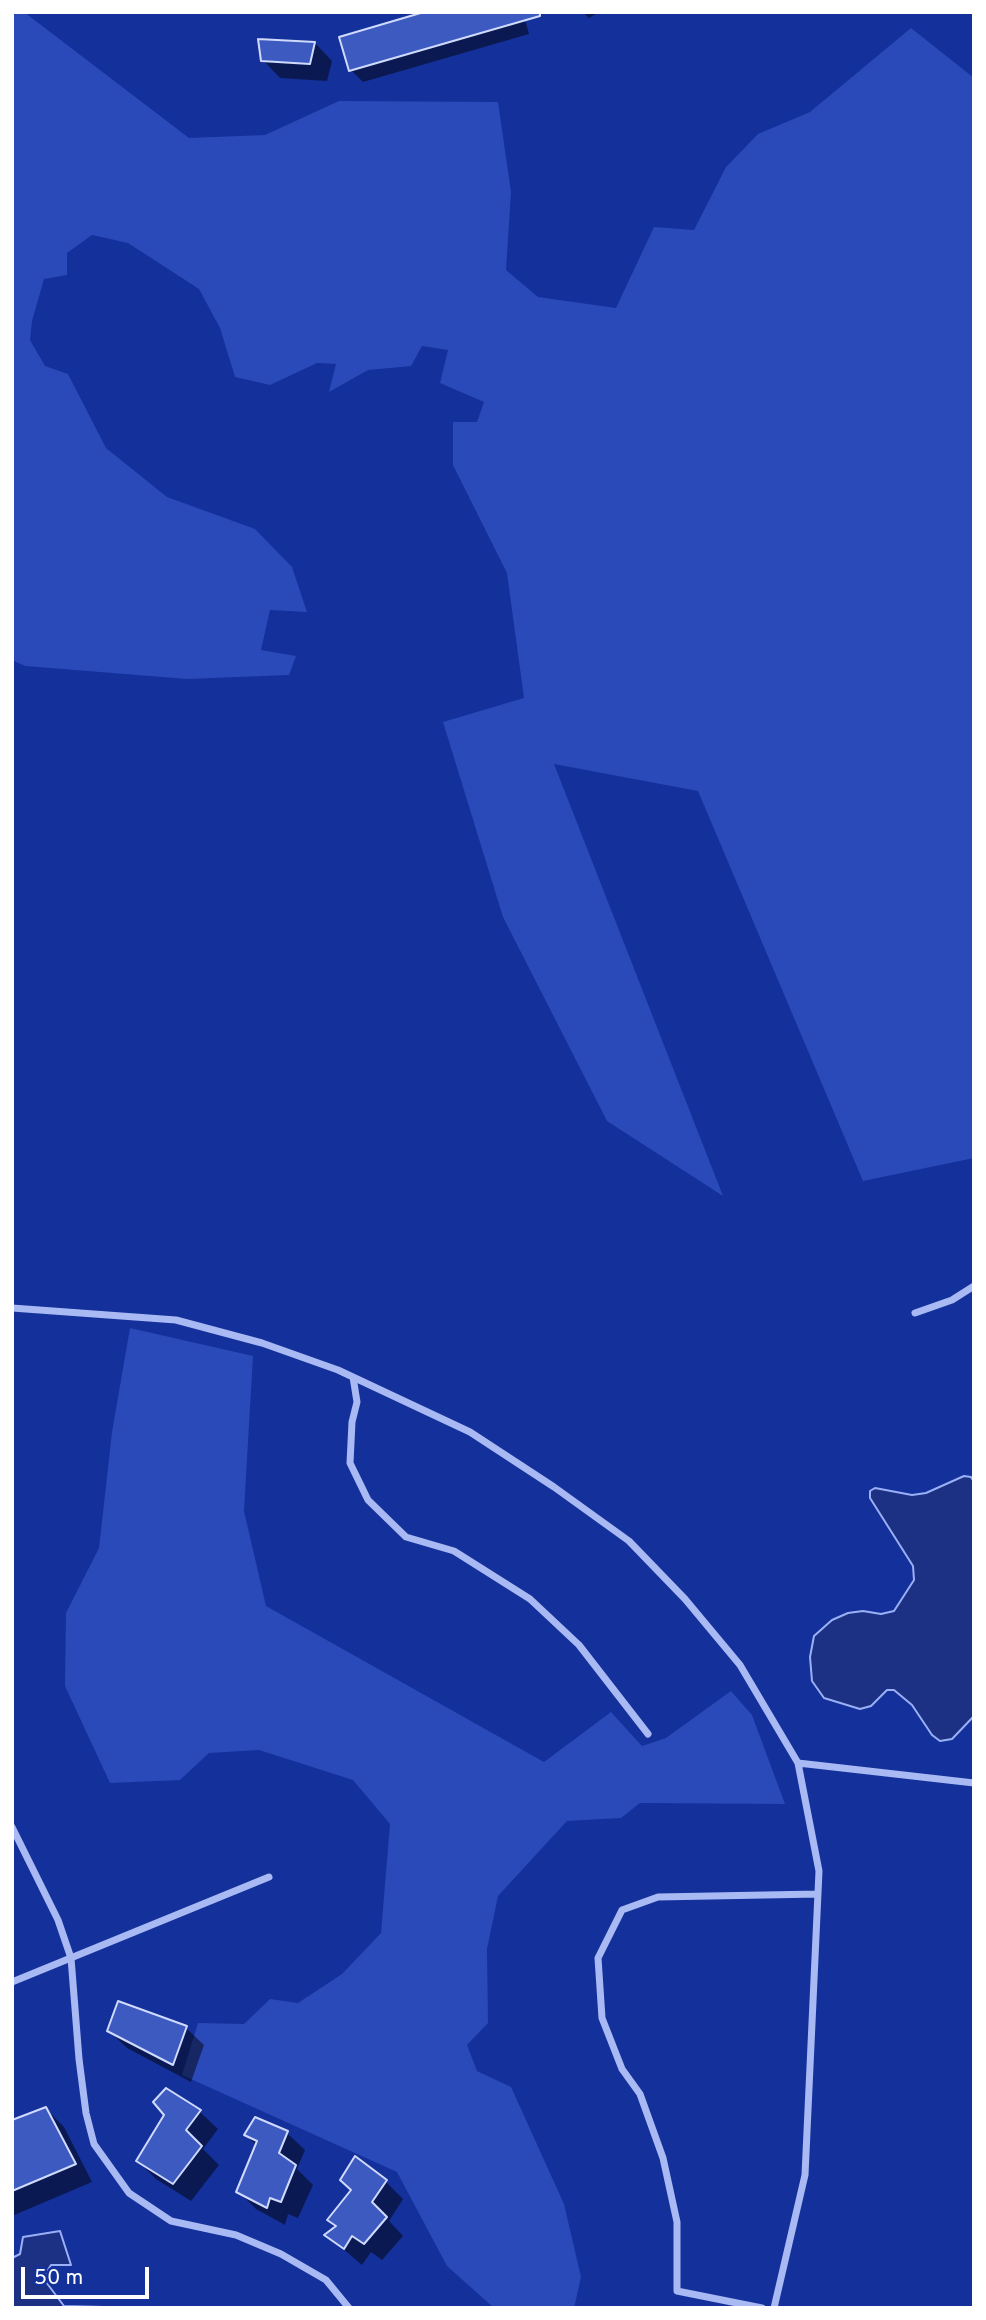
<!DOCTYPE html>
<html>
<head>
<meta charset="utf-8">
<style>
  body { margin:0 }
  #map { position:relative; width:986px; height:2320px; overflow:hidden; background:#14309a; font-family:Overpass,sans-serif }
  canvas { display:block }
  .frame { position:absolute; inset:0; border:14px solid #fff; pointer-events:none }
  .scale { position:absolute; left:21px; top:2267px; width:128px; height:32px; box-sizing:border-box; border:4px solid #fff; border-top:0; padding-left:9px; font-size:21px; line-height:24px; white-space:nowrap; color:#fff; -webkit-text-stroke:5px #14309a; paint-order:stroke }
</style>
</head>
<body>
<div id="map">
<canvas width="986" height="2320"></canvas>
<div class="frame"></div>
<div class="scale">50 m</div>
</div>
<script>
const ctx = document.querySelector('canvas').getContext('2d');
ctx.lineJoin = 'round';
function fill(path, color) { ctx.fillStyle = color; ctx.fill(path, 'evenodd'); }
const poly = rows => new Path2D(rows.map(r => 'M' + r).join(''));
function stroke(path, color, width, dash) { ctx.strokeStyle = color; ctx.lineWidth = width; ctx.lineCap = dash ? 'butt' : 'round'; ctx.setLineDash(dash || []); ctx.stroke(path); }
fill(poly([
  [12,12,24,12,189,138,265,135,339,101,498,102,511,192,506,270,538,297,616,308,654,227,694,230,726,167,758,134,810,112,911,28,974,78,974,1158,863,1181,698,791,554,764,723,1196,607,1121,503,917,443,722,524,698,507,573,453,465,453,422,477,422,484,402,440,383,448,350,422,346,411,366,368,370,329,392,336,364,317,363,270,385,235,377,220,328,199,289,128,243,92,235,67,253,67,275,44,279,32,321,30,340,45,366,68,374,106,448,167,497,255,529,292,567,307,612,270,610,261,650,296,656,289,675,187,679,25,666,12,660],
  [130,1328,253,1356,244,1511,266,1606,544,1762,611,1712,642,1746,666,1738,731,1691,752,1715,785,1804,640,1803,621,1818,567,1821,498,1896,487,1949,488,2023,467,2045,477,2071,511,2087,564,2204,581,2277,574,2308,494,2308,447,2266,397,2172,182,2075,198,2023,244,2024,270,1999,298,2003,342,1974,381,1933,390,1824,353,1780,259,1750,209,1753,180,1780,110,1783,65,1686,66,1613,99,1548,112,1432]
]), '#2a4aba');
const water = poly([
  [964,1476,971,1477,974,1482,974,1716,952,1739,940,1741,932,1735,912,1705,894,1690,887,1690,871,1706,860,1709,824,1698,812,1681,810,1657,814,1636,832,1620,848,1613,863,1611,881,1614,894,1611,914,1580,913,1566,870,1498,870,1491,875,1488,912,1495,926,1493,964,1476],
  [60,2231,71,2265,51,2265,43,2278,64,2306,144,2308,12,2308,12,2258,20,2254,23,2237,60,2231]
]);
fill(water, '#1d3184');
stroke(water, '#9ab0f6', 2);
fill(poly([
  [523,12,529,34,363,82,351,70],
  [583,12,599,12,589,18],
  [315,43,332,61,327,81,280,78,263,60],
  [186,2028,204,2045,191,2082,127,2048,109,2031],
  [167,2090,200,2112,218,2129,203,2149,219,2165,191,2201,156,2179,138,2161,166,2115],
  [46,2109,64,2127,92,2182,12,2216,12,2122],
  [256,2119,287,2133,305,2150,297,2169,313,2185,298,2218,288,2214,285,2225,256,2209,238,2191,257,2146,246,2135],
  [386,2182,403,2199,389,2221,403,2236,382,2260,371,2252,362,2265,327,2235,337,2228,329,2220]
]), '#0007');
const building = poly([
  [424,12,540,12,540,16,349,71,339,37,424,12],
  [258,39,315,42,310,64,261,61,258,39],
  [118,2001,187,2026,173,2065,107,2031,118,2001],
  [166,2088,201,2110,186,2130,202,2146,173,2184,136,2161,164,2115,153,2102,166,2088],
  [46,2107,76,2164,12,2191,12,2120,46,2107],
  [255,2117,288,2131,279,2153,296,2165,281,2202,270,2198,267,2208,236,2192,257,2141,244,2135,255,2117],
  [355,2156,387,2180,372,2202,387,2217,364,2244,352,2236,344,2249,324,2235,336,2226,327,2220,351,2190,340,2180,355,2156]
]);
fill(building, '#3d5ac1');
stroke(building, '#d0dafd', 2);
stroke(poly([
  [12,1308,176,1320,262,1343,338,1370,470,1432,554,1487,629,1541,685,1599,740,1665,798,1763,819,1871,805,2175,774,2308],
  [915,1313,952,1300,974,1286],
  [353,1377,357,1402,352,1422,350,1463,368,1500,406,1537,454,1551,530,1599,579,1645,648,1734],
  [798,1763,974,1783],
  [12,1827,58,1920,71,1958,79,2059,86,2113,94,2144,129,2193,171,2221,236,2235,281,2254,326,2280,349,2308],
  [12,1982,269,1877],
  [762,2308,677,2291,677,2222,663,2158,640,2094,622,2069,602,2018,598,1958,622,1910,658,1897,818,1894]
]), '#a8b9f3', 7);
</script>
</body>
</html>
